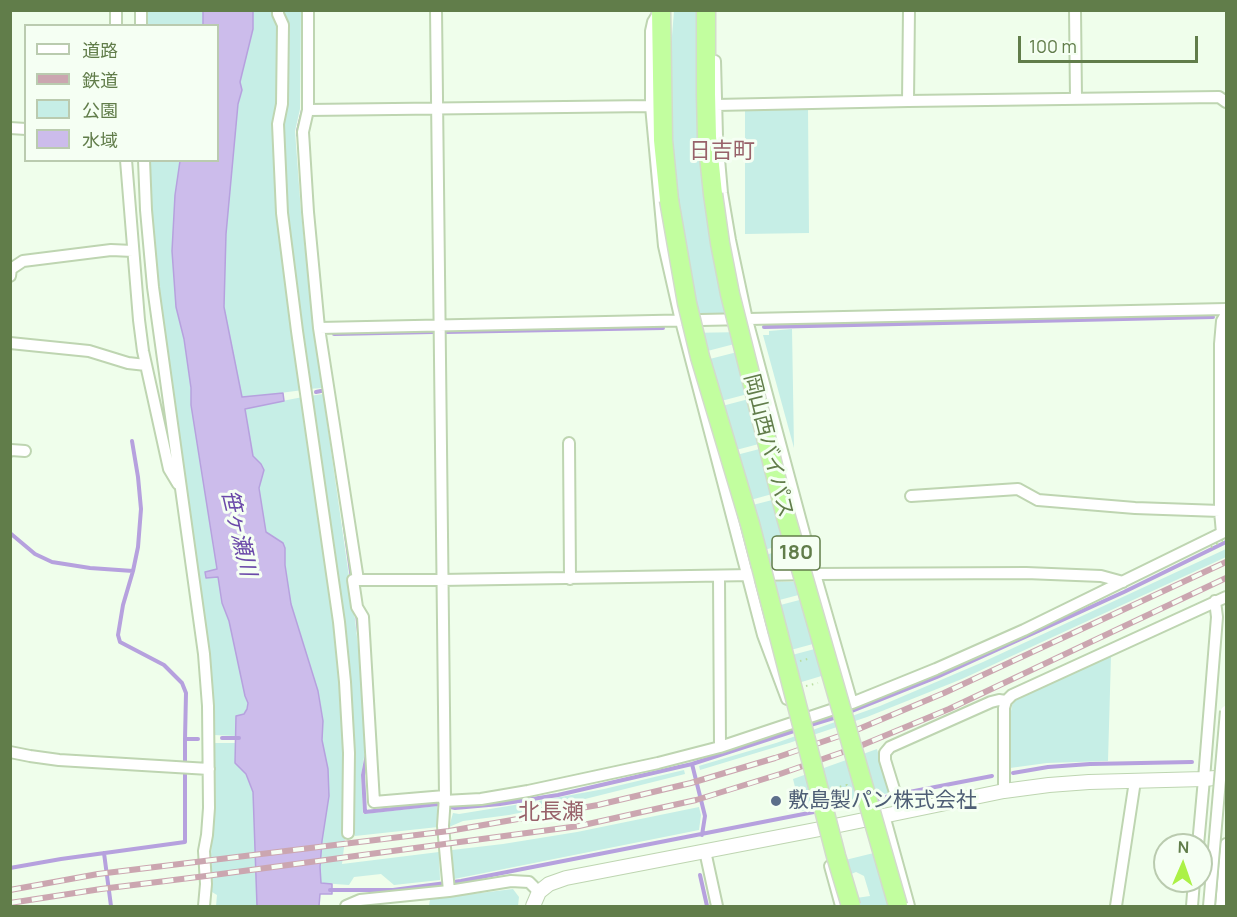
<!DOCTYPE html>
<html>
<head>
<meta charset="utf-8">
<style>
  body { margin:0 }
  #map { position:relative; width:1237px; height:917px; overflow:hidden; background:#effeeb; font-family:Manrope,"Noto Sans JP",sans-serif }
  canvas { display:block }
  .frame { position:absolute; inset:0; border:12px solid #617d4a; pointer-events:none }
  .legend { position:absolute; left:24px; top:24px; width:195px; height:138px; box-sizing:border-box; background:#f5fff3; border:2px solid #bacbaf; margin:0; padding:8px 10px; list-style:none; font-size:18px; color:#617d4a }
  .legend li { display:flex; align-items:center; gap:12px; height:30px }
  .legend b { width:30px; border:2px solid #bacbaf }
  .north { position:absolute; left:1153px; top:833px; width:60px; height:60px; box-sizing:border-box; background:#f5fff3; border:2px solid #bacbaf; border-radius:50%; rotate:2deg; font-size:16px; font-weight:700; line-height:24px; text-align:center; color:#617d4a }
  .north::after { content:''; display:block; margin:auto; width:21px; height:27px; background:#abf146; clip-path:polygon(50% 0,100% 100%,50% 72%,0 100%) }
  .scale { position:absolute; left:1018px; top:36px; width:180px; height:27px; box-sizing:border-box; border:3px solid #617d4a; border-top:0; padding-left:8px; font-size:18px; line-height:21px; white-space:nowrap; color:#617d4a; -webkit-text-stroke:4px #f5fff3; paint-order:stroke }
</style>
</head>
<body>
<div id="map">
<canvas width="1237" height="917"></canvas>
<div class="frame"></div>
<ul class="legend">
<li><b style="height:8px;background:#fff"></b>道路</li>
<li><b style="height:8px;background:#cba6b0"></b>鉄道</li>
<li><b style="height:16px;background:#c6eee6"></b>公園</li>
<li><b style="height:16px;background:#ccbceb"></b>水域</li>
</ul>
<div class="north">N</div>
<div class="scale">100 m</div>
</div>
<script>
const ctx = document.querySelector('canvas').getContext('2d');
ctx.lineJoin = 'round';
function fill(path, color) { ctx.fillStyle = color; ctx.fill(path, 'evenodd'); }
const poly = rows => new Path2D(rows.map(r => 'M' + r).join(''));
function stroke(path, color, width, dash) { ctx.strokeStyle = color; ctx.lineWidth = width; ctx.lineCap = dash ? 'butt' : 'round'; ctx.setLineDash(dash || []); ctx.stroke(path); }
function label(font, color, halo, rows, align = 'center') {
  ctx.font = font + ' Manrope,"Noto Sans JP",sans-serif'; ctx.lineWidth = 6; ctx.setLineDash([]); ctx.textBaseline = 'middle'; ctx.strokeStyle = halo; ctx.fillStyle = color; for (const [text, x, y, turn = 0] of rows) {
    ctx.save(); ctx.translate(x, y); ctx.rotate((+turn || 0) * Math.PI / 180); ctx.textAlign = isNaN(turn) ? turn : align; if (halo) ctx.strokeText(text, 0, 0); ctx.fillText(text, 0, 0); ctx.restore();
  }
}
fill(poly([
  [144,11,203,11,203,25,144,25],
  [253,11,275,11,281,27,279,104,275,124,303,390,242,398,224,307,226,234,238,104,242,90,240,82,253,29],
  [281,11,301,11,300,109,295,131,301,212,314,331,322,388,308,389,284,213],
  [674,11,696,11,696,74,699,74,740,313,684,314,670,133,670,61],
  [808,108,809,233,745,234,745,110],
  [147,161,180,161,175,195,172,251,176,307,184,339,191,388,191,405,217,569,205,572,206,578,218,577,222,603,229,621,245,696,248,703,247,709,244,714,236,716,236,736,214,735,209,659,156,286],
  [792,329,794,448,763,335,769,335,769,331],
  [744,332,746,341,692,355,687,333],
  [749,349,788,486,807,559,804,566,797,569,756,569,752,567,748,562,694,363],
  [759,391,760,396,707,410,706,405],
  [770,441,771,446,721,459,721,454],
  [783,491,784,497,737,509,736,504],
  [796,541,797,546,751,559,750,554],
  [323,394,355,619,362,682,365,751,361,776,363,814,437,806,438,827,355,836,351,829,351,753,309,396],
  [303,397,336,622,346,754,345,839,342,864,439,852,440,880,394,885,381,874,354,877,349,885,321,883,320,867,322,841,329,796,328,769,322,740,323,721,318,691,291,604,285,565,285,548,283,543,266,532,259,488,262,475,261,464,253,456,245,408],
  [1226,549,1226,557,962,679,867,717,789,743,700,770,699,766,702,765,776,743,880,706,983,662],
  [756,581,809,582,838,671,785,687,769,639,754,583],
  [810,592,811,597,765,609,764,604],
  [824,641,826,646,777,659,776,654],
  [1111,656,1108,761,1047,763,1010,768,1011,711,1012,705,1016,700],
  [214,743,235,743,235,763,246,774,253,792,257,906,216,906,217,895,212,892,211,855,213,809],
  [877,749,889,793,801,811,793,779],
  [684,770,685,774,573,802,509,815,463,821,449,827,453,813,459,814,533,802,604,789],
  [699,807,701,815,699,830,454,879,452,850,503,844,577,832],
  [886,850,904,906,844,906,842,900,870,896,864,876,856,872,837,880,833,863],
  [513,889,519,897,518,906,429,906,430,899]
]), '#c6eee6');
const water = poly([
  [203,11,253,11,253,29,240,82,242,90,238,104,226,234,224,307,242,397,283,393,284,401,245,409,253,456,261,464,264,470,259,488,266,532,283,543,285,548,285,565,291,604,318,691,323,721,322,740,328,769,329,796,322,841,320,867,321,883,332,884,332,894,320,894,319,906,257,906,253,792,246,774,235,763,236,716,244,714,247,709,248,703,245,696,229,621,222,603,218,577,206,578,205,572,217,569,191,405,191,388,184,339,176,307,172,251,175,195,180,161,218,160,218,26,203,25,203,11]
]);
fill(water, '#ccbceb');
stroke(water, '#b6a1de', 1.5);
stroke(poly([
  [298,135,298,131,303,110,303,14],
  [764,327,1213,317],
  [445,332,663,328],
  [334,334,433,332],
  [316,392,326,390],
  [132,441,138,477,141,509,138,547,133,571,123,605,118,635,120,642,164,665,182,683,186,693,185,739,198,739],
  [344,521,352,579],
  [10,533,35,554,52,562,90,568,133,571],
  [357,613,359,633],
  [847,713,937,677,1124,592,1226,542],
  [807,726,837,717],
  [222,738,239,738],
  [367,754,363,775,365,812,438,804,455,808,500,804,558,795,692,764,797,730],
  [692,764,705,816,702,835],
  [1013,773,1048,767,1090,764,1192,762],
  [904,793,992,776],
  [873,800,890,796],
  [829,809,863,802],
  [104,853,111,906],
  [10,868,61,859,185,842,185,739],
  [700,875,707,906],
  [330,890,393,890,461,881,819,811]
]), '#b6a1de', 4);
const minor = poly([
  [116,10,116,26],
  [141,10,141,26],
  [278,10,278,14,283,25,282,104,278,124,282,213,297,331,339,622,345,682,349,753,348,833],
  [308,10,308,110,303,132,308,212,319,328,358,580],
  [436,10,445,796,443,826,449,891],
  [1075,10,1076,98],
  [658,14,653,22,651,31,651,106,664,246,681,321,763,635,787,699],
  [715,61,717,136,722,193,730,240,747,320,815,574,852,703],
  [908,101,909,10],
  [716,105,908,101,1219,97,1226,102],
  [308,110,651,106],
  [10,128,26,129],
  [126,160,139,320,143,351,169,469,178,484],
  [144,160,146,210,153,287,204,654,208,706,209,808,207,835,204,851,206,884,204,906],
  [10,276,11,269,23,261,111,250,133,251],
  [319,328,1226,309],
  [10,343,89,351,128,363,146,365],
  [569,443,570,579],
  [10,451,11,450,25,451],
  [911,496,1018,489,1038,500,1135,508,1220,511],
  [1222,533,1220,511,1220,344,1222,321,1226,314],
  [719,577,720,747],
  [10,752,30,756,59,760,209,769],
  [1004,791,1004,708,1006,701,1012,695,1226,597],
  [445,796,374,802,363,617,357,607,353,580,441,580,815,574,1026,573,1101,576,1123,582],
  [444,801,481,799,528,791,658,763,720,747,852,703,936,669,1024,630,1226,531],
  [901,812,885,760,885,753,890,747,991,702,999,700,1006,701],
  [884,815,909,906],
  [1198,845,1204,779,1217,617,1215,601],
  [705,851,717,906],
  [830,866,841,906],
  [346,906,360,900,449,891,511,881,529,882,539,892],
  [1116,906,1135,781],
  [1192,906,1194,881],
  [1221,906,1226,844]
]);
const tertiary = poly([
  [533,906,539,892,549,884,566,878,820,829,1004,791,1049,785,1089,782,1204,779,1226,777]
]);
const trunk = poly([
  [661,10,663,140,669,200],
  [706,10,706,94,707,137,713,194]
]);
stroke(minor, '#bed5b1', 14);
stroke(tertiary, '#bed5b1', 16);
stroke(trunk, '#d3dbcc', 21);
stroke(poly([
  [800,661,811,658],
  [806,686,818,683],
  [834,788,847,785,848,787],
  [805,795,802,796,804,805,805,807,808,806]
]), '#badda1', 2, [1.5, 4.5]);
stroke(minor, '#fff', 10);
stroke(tertiary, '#fff', 14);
stroke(trunk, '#c2fe9f', 18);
const rail = poly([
  [10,890,98,874,449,831,598,805,691,783,775,758,854,731,944,693,1226,562],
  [10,903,101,889,206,876,579,826,696,800,780,774,860,746,949,709,1226,578]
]);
stroke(rail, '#cba6b0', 6);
stroke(rail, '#f5fff3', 4, [11]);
const minorBridge = poly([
  [1209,906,1226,711]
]);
const trunkBridge = poly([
  [713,194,720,243,730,294,786,517,898,906],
  [669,200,687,303,700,357,750,524,836,856,851,906]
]);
stroke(minorBridge, '#bed5b1', 14, []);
stroke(trunkBridge, '#d3dbcc', 21, []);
stroke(poly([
  [1211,547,1226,539]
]), '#badda1', 2, [1.5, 4.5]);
stroke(minorBridge, '#fff', 10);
stroke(trunkBridge, '#c2fe9f', 18);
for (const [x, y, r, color] of [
  [776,801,6,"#5c6f8a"]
]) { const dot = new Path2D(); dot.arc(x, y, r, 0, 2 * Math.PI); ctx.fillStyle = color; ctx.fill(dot); stroke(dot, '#f5fff3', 2); }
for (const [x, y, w] of [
  [796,553,48]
]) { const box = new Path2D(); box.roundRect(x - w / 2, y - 17, w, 34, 4.5); ctx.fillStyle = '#f5fff3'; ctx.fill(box); stroke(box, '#617d4a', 1.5); }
label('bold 20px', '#617d4a', null, [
  ["180",796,553]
]);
label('21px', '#617d4a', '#f5fff3', [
  ["岡山西バイパス",768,446,76]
]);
label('21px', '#4e5e75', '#f5fff3', [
  ["敷島製パン株式会社",788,801]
], 'left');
label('22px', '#98626a', '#f5fff3', [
  ["日吉町",722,152],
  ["北長瀬",551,813]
]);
label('italic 22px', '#6b49a9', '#f5fff3', [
  ["笹ヶ瀬川",238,533,77]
]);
</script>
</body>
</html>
